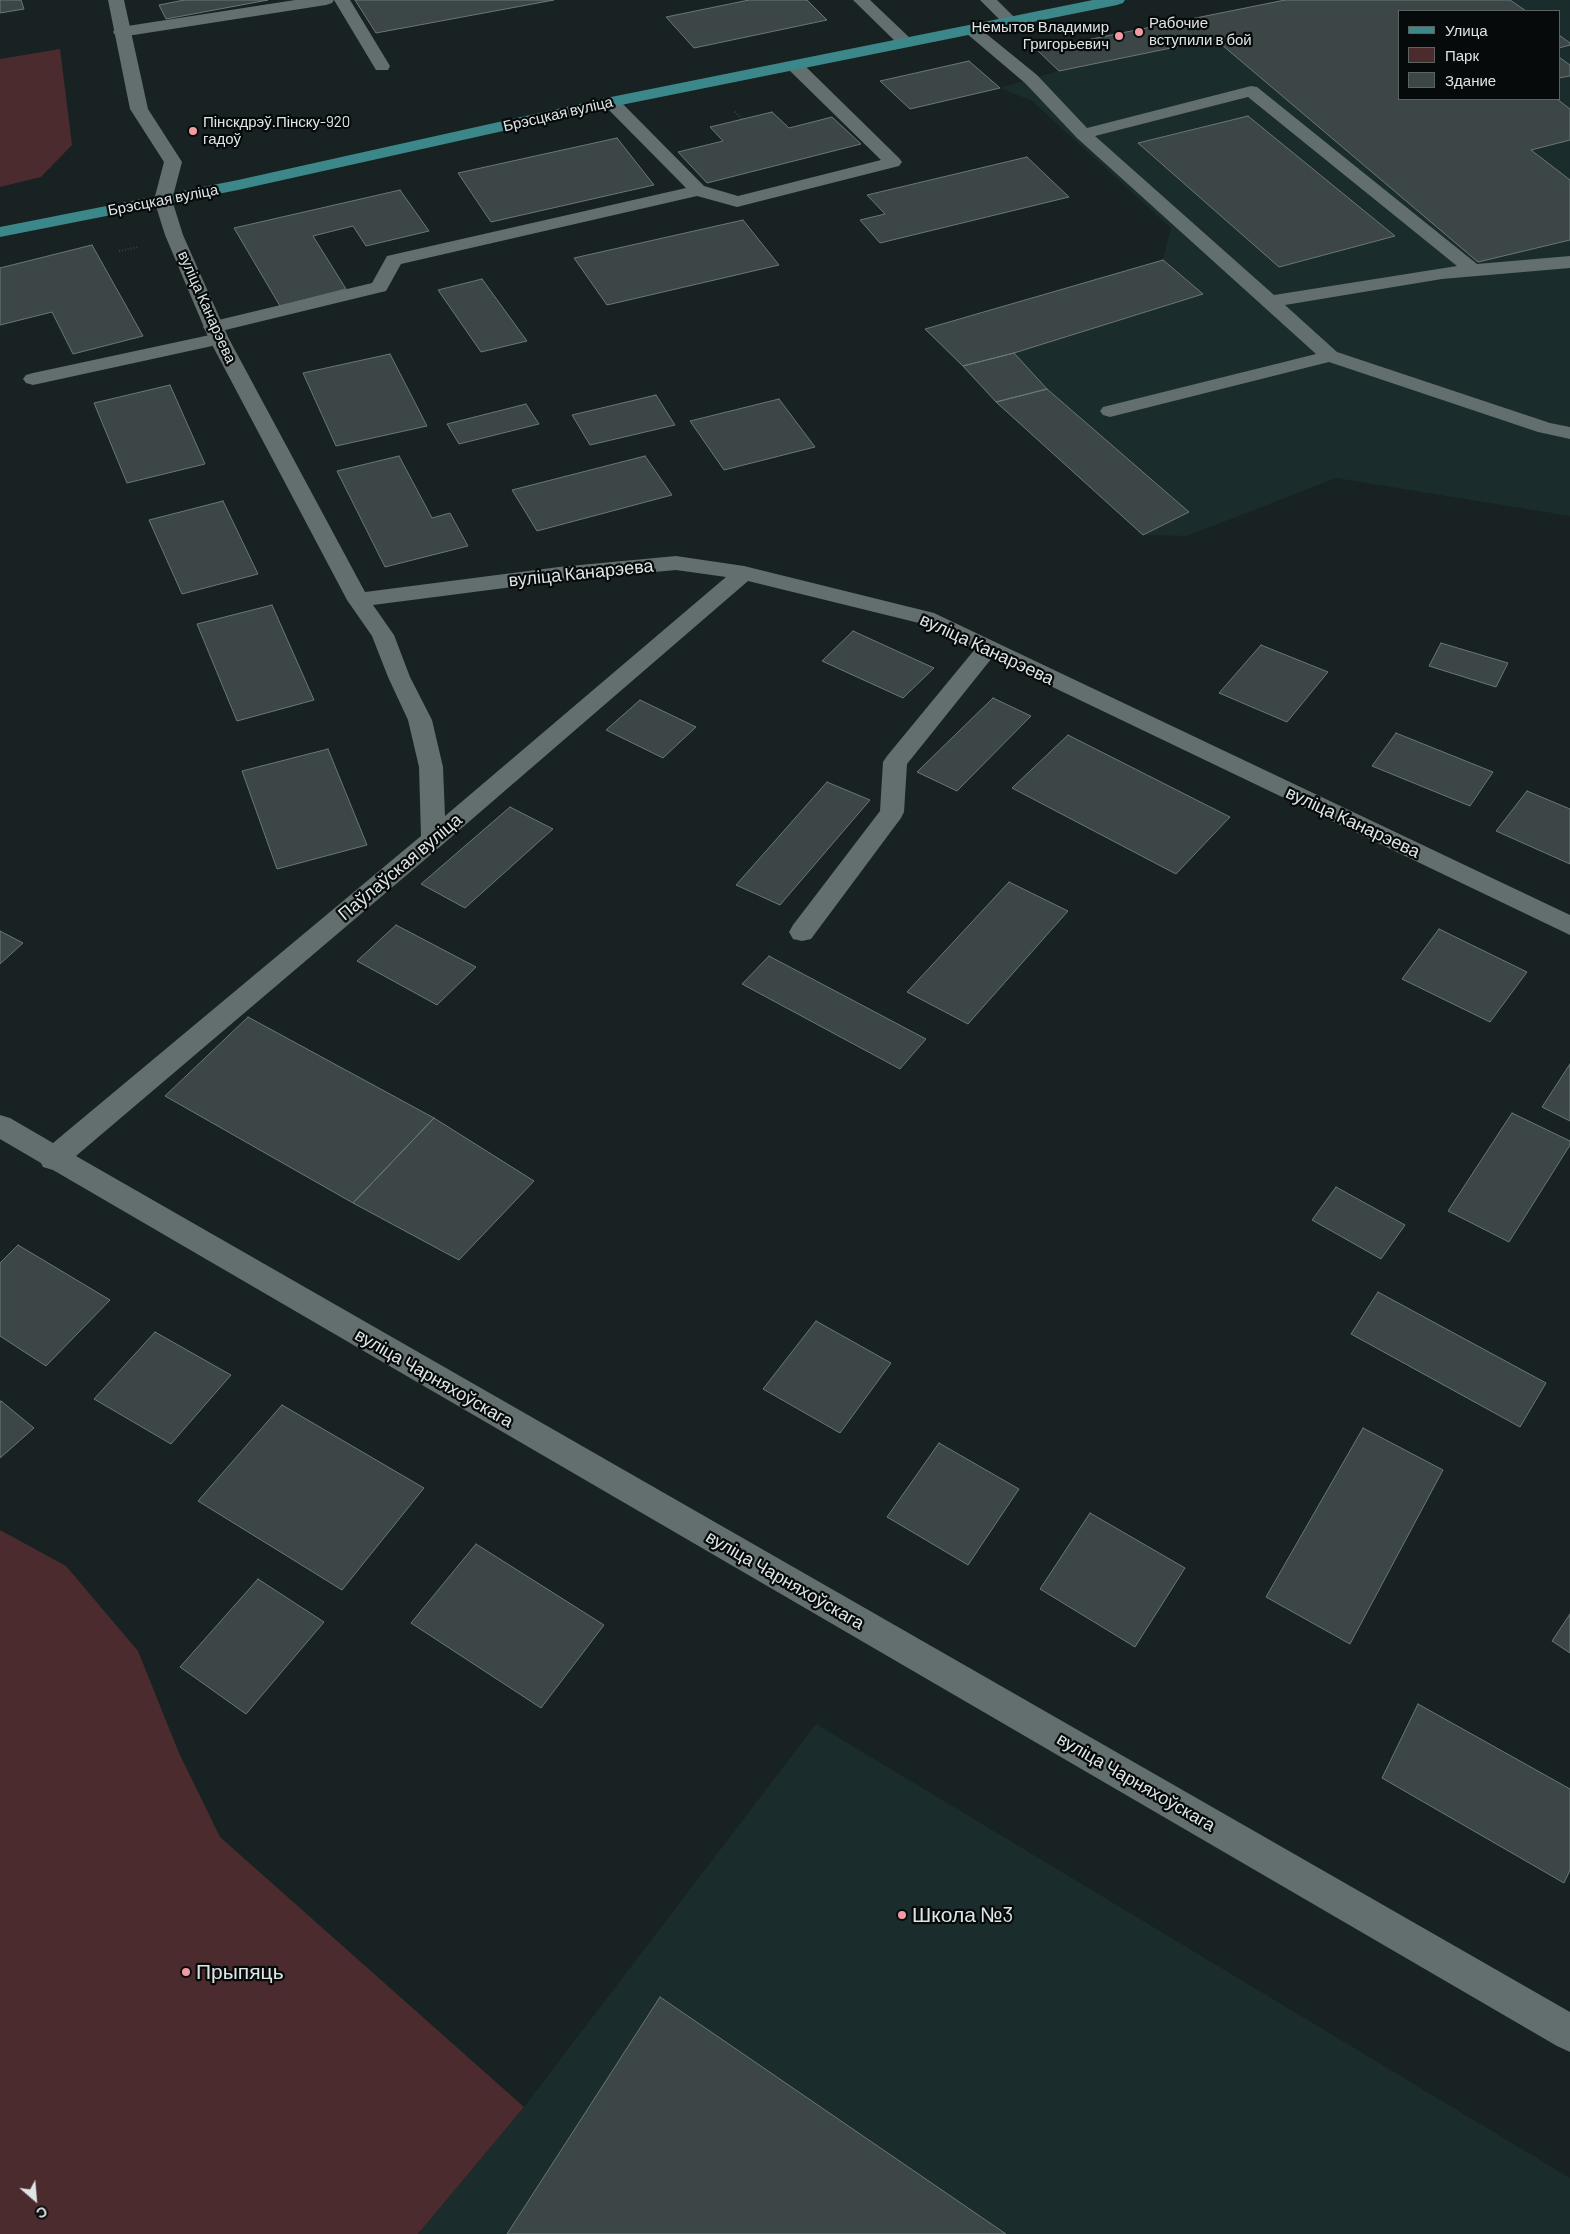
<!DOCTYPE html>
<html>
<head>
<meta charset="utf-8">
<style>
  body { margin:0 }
  #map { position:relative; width:1570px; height:2234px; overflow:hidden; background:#182222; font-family:Barlow,sans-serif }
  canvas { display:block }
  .legend { position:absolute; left:1398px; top:10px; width:162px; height:90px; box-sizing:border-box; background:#070a0a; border:1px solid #5d6262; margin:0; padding:6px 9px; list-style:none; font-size:15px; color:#dfe5e5 }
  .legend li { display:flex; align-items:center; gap:10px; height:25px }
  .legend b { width:25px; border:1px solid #5d6262 }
  .north { position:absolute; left:10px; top:2174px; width:50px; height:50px; -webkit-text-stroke:4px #070a0a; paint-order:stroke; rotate:153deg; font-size:14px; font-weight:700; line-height:20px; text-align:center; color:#dfe5e5 }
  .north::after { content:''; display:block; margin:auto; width:18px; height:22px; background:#dfe5e5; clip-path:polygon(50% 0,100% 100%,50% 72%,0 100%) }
</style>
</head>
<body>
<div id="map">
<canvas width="1570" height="2234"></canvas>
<ul class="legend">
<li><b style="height:6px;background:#3c8789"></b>Улица</li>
<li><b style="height:14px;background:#4b2b2e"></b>Парк</li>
<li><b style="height:14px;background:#3c4646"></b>Здание</li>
</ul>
<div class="north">С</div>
</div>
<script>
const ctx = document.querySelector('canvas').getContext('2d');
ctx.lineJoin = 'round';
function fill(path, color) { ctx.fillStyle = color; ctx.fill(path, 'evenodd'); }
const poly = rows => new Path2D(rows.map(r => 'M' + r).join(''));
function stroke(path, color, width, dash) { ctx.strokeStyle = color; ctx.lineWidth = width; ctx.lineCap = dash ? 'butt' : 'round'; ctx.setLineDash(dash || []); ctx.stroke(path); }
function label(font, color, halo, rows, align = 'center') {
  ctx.font = font + ' Barlow,sans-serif'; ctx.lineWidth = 4.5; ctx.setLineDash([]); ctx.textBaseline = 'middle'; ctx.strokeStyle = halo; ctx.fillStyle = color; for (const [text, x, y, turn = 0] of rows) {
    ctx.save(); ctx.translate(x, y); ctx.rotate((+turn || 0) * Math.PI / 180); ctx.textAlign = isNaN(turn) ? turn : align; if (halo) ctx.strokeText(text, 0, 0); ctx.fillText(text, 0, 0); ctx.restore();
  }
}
fill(poly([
  [1285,0,1570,0,1570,516,1336,478,1187,536,1143,535,996,402,925,329,1163,260,1171,228,1032,101,1000,88,1058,71,1037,50],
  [1399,11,1559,11,1559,99,1399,99],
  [816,1724,1570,2178,1570,2234,418,2234,524,2107]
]), '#1a2c2c');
fill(poly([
  [60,49,72,145,41,177,0,187,0,59],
  [0,1530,66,1566,138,1651,179,1753,220,1837,524,2107,418,2234,0,2234]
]), '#4b2b2e');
const building = poly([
  [0,0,21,0,24,9,0,13,0,0],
  [184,0,268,0,166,19,159,5,184,0],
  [355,0,554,0,376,33,355,0],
  [749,0,807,0,827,20,694,48,666,17,749,0],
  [1285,0,1510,0,1526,11,1399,11,1399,99,1557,99,1570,109,1570,140,1531,150,1570,180,1570,240,1478,262,1215,39,1059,71,1037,50,1285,0],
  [1559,35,1570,43,1570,45,1559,48,1559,35],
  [1559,57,1570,65,1570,76,1559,78,1559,57],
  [969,61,1000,88,910,109,880,81,969,61],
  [772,112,789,128,832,117,861,144,707,183,678,152,723,141,710,127,772,112],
  [1248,116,1395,236,1279,267,1138,143,1248,116],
  [617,138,654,185,491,222,458,173,617,138],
  [1027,157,1069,197,880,243,860,220,885,214,867,195,1027,157],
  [400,190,429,231,366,246,353,226,313,236,346,289,280,306,234,228,400,190],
  [743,220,779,265,607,305,574,258,743,220],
  [92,245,143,336,73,354,52,312,0,325,0,268,92,245],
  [1163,260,1203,294,1014,353,963,366,925,329,1163,260],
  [482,279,527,341,481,352,438,290,482,279],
  [1014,353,1047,389,996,402,963,366,1014,353],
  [390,354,427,426,336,446,303,373,390,354],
  [170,385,205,464,127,483,94,403,170,385],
  [1047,389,1189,512,1143,535,996,402,1047,389],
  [656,395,675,425,590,445,572,415,656,395],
  [779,399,815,447,724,470,690,421,779,399],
  [526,404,539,424,459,444,447,424,526,404],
  [399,456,432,518,450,513,468,546,385,567,337,471,399,456],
  [645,456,672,495,537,531,512,490,645,456],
  [223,501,258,574,182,594,149,520,223,501],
  [272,605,314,700,237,721,197,624,272,605],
  [853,631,934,668,903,698,822,661,853,631],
  [1441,643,1508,663,1496,687,1429,666,1441,643],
  [1261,645,1328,672,1287,722,1219,693,1261,645],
  [993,698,1031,716,957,791,917,772,993,698],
  [640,700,696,727,663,758,606,730,640,700],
  [1396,733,1493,772,1470,806,1372,766,1396,733],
  [1068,735,1230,817,1176,874,1012,788,1068,735],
  [328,749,367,845,277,869,242,771,328,749],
  [827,782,870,800,780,905,736,885,827,782],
  [1527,791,1570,809,1570,864,1496,831,1527,791],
  [510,807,553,829,465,908,421,884,510,807],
  [1009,882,1068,911,968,1024,907,992,1009,882],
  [396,925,476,967,437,1005,357,961,396,925],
  [1439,929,1527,972,1490,1022,1402,979,1439,929],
  [0,931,23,943,0,964,0,931],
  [769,956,926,1039,900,1069,742,984,769,956],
  [248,1017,434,1118,353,1203,165,1096,248,1017],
  [1570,1064,1570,1121,1542,1107,1570,1064],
  [1512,1113,1570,1141,1570,1145,1509,1242,1448,1211,1512,1113],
  [434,1118,534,1181,459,1260,353,1203,434,1118],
  [1336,1187,1405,1225,1381,1259,1312,1220,1336,1187],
  [18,1245,110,1300,46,1366,0,1336,0,1263,18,1245],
  [1378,1292,1546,1383,1520,1427,1351,1334,1378,1292],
  [816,1321,891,1363,840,1433,763,1389,816,1321],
  [155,1332,231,1375,171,1444,94,1399,155,1332],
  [1,1401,34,1428,0,1458,0,1402,1,1401],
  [282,1405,424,1488,342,1590,198,1501,282,1405],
  [1363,1428,1443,1470,1350,1644,1266,1597,1363,1428],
  [939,1443,1019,1489,968,1565,887,1517,939,1443],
  [1090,1513,1185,1568,1135,1647,1040,1589,1090,1513],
  [476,1544,604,1625,541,1708,411,1623,476,1544],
  [258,1579,324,1622,246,1714,180,1667,258,1579],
  [1570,1614,1570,1653,1552,1641,1570,1614],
  [1418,1704,1570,1789,1570,1870,1564,1883,1382,1778,1418,1704],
  [660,1997,1006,2234,507,2234,660,1997]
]);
fill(building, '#3c4646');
stroke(building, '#6b7676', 1);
stroke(poly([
  [735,112,742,119],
  [119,251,138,247]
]), '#5a6262', 2, [0.5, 2.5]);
fill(poly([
  [295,0,334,0,332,3,326,5,121,37,115,35,113,32,115,29,121,27,295,0],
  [334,0,350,0,390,66,388,70,376,70,334,0],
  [980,0,997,0,1019,22,1017,25,1005,25,980,0],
  [972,25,978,27,1037,75,1087,128,1251,86,1257,87,1477,264,1570,256,1570,268,1442,279,1285,305,1337,352,1550,423,1570,427,1570,439,1538,432,1329,362,1110,417,1103,415,1100,411,1103,407,1316,354,1077,138,1025,83,966,33,964,30,966,27,972,25],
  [1248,97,1457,266,1274,295,1095,136,1248,97],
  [795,61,801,62,899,158,902,162,899,166,737,207,697,196,401,264,386,291,213,333,206,331,203,327,206,323,372,283,387,256,686,188,605,106,603,102,605,98,611,97,617,98,704,186,738,196,881,160,789,70,787,66,789,62,795,61],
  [219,333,226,335,229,339,226,343,33,385,26,383,23,379,26,375,33,373,219,333],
  [988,641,996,643,999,648,996,653,907,764,904,812,901,818,811,939,802,941,793,939,789,932,793,925,880,811,883,762,887,756,980,643,988,641]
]), '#636e6e');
fill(poly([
  [108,0,124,0,148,109,182,162,172,200,183,235,229,339,365,592,559,567,676,556,744,566,934,613,1570,915,1570,935,919,623,748,581,442,845,76,1156,1570,2012,1570,2052,1557,2046,53,1170,43,1167,41,1163,0,1139,0,1115,10,1118,53,1143,421,836,419,767,408,720,388,677,372,636,347,600,209,339,165,235,154,200,164,162,130,109,108,0],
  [676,570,726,577,445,816,443,767,432,720,410,677,394,635,373,605,559,581,676,570],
  [853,0,870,0,911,39,913,42,911,45,899,45,853,0]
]), '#636e6e');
fill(poly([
  [1093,0,1125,0,1123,3,1117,5,611,107,238,190,0,237,0,227,238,180,611,97,1093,0]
]), '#3c8789');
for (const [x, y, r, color] of [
  [1139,32,5,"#f49aa3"],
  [1119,36,5,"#f49aa3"],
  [193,131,5,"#f49aa3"],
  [902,1915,5,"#f49aa3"],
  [186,1972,5,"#f49aa3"]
]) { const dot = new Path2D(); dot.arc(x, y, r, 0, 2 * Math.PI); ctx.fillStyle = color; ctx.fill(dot); stroke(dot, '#070a0a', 2); }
label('15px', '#dfe5e5', '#070a0a', [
  ["Рабочие",1149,23],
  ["вступили в бой",1149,40],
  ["Немытов Владимир",1109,27,"right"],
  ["Григорьевич",1109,44,"right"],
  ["Пінскдрэў.Пінску-920",203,122],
  ["гадоў",203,139]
], 'left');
label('15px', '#dfe5e5', '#070a0a', [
  ["Брэсцкая вуліца",558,114,-13],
  ["Брэсцкая вуліца",163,200,-11],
  ["вуліца Канарэева",207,307,66]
]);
label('18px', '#dfe5e5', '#070a0a', [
  ["вуліца Канарэева",581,573,-6],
  ["вуліца Канарэева",987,649,25],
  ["вуліца Канарэева",1353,822,25],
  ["Паўлаўская вуліца",400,867,-40],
  ["вуліца Чарняхоўскага",434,1378,30],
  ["вуліца Чарняхоўскага",785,1580,30],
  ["вуліца Чарняхоўскага",1136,1782,30]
]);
label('21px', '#dfe5e5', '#070a0a', [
  ["Школа №3",912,1915],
  ["Прыпяць",196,1972]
], 'left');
</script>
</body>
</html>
